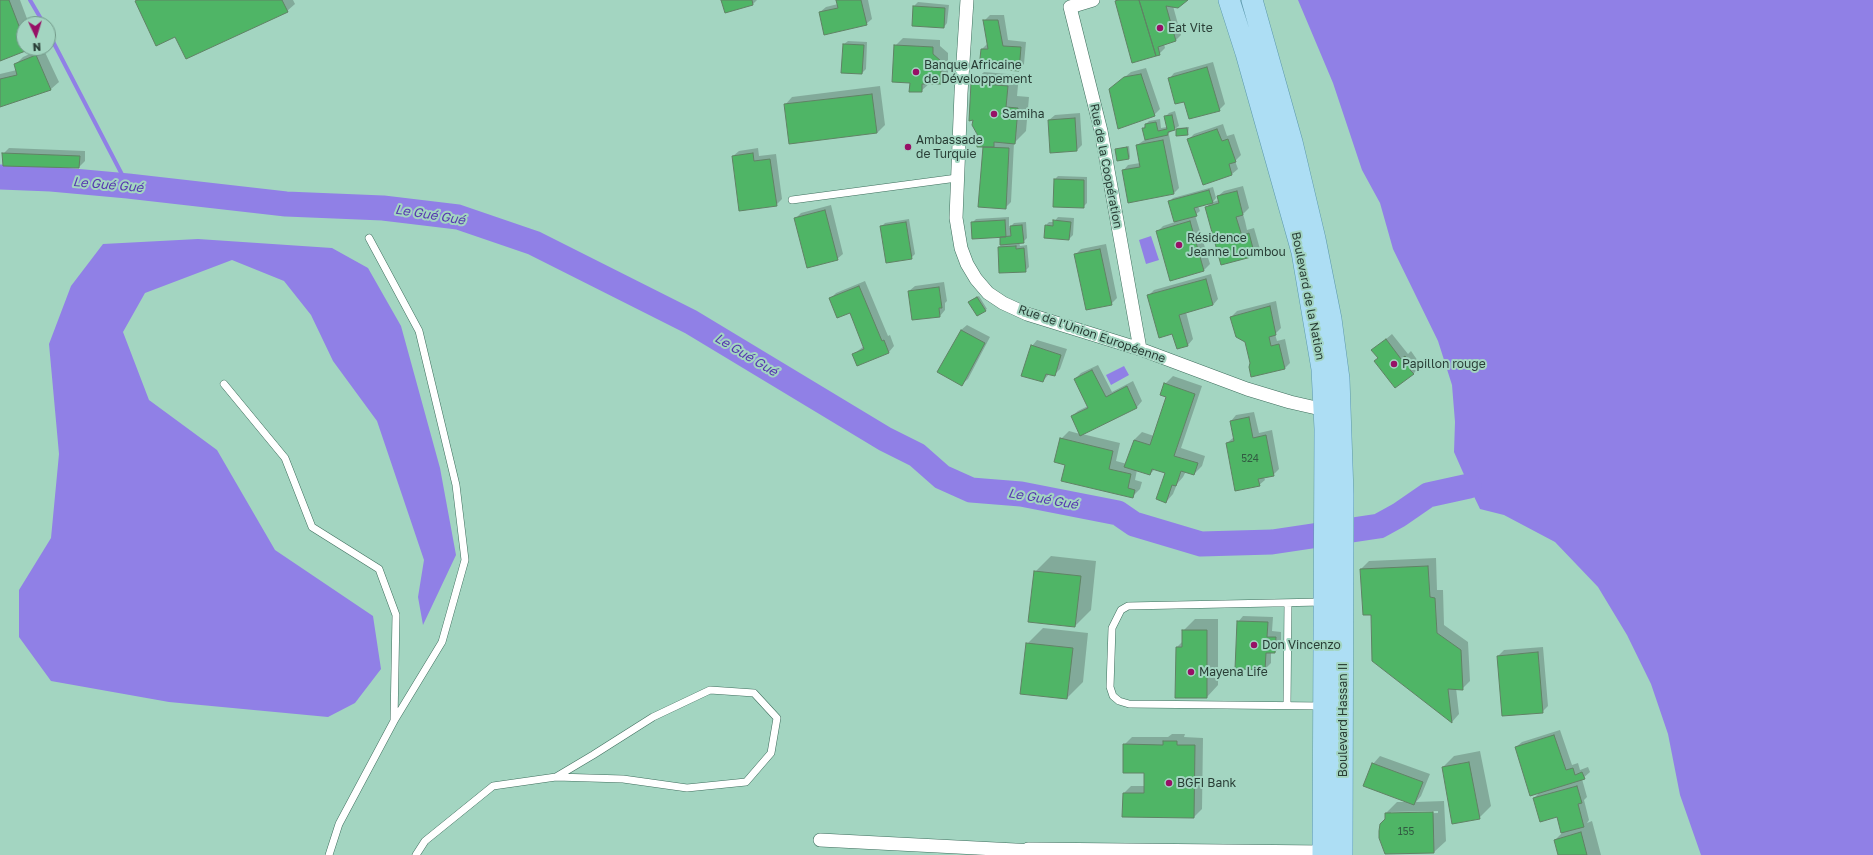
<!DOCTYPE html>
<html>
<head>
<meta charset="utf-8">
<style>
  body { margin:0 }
  #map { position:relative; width:1873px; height:855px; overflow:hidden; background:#a3d5c1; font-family:"Golos Text",sans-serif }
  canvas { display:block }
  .north { position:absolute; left:16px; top:16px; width:40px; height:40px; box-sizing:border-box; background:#a3d5c1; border:1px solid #729989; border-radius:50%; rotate:176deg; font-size:11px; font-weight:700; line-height:16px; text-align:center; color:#293e36 }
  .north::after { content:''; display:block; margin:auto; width:14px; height:18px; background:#971066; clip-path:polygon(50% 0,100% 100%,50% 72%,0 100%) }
</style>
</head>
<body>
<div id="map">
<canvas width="1873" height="855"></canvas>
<div class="north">N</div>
</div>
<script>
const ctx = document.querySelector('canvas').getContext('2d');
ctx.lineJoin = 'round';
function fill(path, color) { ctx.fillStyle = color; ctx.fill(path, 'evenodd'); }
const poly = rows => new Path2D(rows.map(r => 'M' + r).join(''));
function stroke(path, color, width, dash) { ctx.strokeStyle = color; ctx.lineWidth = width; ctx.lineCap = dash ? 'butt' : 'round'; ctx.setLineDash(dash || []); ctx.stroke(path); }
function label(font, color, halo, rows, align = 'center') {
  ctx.font = font + ' "Golos Text",sans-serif'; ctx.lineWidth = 4; ctx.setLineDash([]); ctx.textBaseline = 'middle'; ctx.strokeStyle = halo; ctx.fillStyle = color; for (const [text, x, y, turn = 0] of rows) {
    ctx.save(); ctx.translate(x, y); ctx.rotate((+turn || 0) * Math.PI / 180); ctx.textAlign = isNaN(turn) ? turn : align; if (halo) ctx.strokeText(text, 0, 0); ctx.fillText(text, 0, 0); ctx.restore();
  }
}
fill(poly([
  [1298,0,1873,0,1873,855,1701,855,1680,795,1668,734,1651,684,1627,635,1598,587,1555,542,1504,515,1480,509,1469,486,1454,452,1455,422,1452,385,1438,341,1393,249,1380,203,1362,170,1333,83],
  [1151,236,1159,260,1146,264,1139,240],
  [198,239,332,248,368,268,401,326,440,468,456,555,423,625,418,597,424,560,377,421,333,361,311,315,284,281,232,260,145,293,123,332,149,400,217,450,275,550,373,616,381,669,355,703,328,717,169,702,51,681,19,637,19,590,51,538,59,454,49,344,71,286,103,244],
  [1124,366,1129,375,1111,385,1106,375]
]), '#9080e6');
fill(poly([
  [0,0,20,0,29,24,24,24,24,48,28,48,0,60],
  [137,0,293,0,295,4,287,11,176,36],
  [722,0,757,0,753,4],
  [837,0,868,0,872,19,866,24,820,12,826,7,838,4],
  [1117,0,1186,0,1173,6,1181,35,1175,41,1164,44,1165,48,1159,54,1116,1],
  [918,2,949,5,947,23,944,27,913,25,914,6],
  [990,15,1004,15,1008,40,1026,42,1024,64,1018,70,981,50,987,44,984,21],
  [903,38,940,40,940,46,948,53,948,76,940,83,930,83,921,91,911,82,895,46],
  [848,41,867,42,866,69,862,73,844,44],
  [43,48,59,82,51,89,0,105,0,74,17,70,15,65,23,57],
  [1213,62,1225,104,1219,110,1184,100,1169,79,1174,73],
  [1146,68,1160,109,1154,115,1116,84,1131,72],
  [984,72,1019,75,1017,96,1029,97,1026,131,1014,143,1011,202,1005,208,984,148,985,146,978,133,972,83],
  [880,86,885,125,877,133,785,105,792,97],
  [1175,111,1179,126,1166,135,1169,135,1179,188,1173,194,1123,171,1128,165,1140,163,1137,145,1146,139,1143,129,1146,124,1149,121,1160,119,1161,128,1167,127,1165,117,1169,113],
  [1080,113,1082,145,1077,150,1049,120,1055,115],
  [1223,124,1227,136,1234,134,1241,155,1235,161,1238,169,1232,174,1203,184,1188,140,1194,134],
  [1189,127,1188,134,1177,135,1177,128],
  [1129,146,1130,157,1129,158,1116,150],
  [9,148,85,151,85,161,79,167,3,154],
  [758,148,759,156,776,154,782,199,776,205,733,156,739,151],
  [1058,176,1087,177,1087,203,1083,207,1055,179],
  [1243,186,1249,208,1243,214,1245,221,1247,230,1254,228,1260,249,1255,255,1206,208,1211,202,1198,206,1200,211,1195,215,1210,264,1204,270,1171,279,1157,232,1163,226,1175,222,1169,202,1173,198,1213,187,1216,198,1213,202,1219,200,1218,196,1224,191],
  [831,205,843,254,837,259,795,219,801,213],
  [1009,217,1009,228,1014,223,1026,222,1027,238,1023,242,1019,242,1020,246,1027,245,1029,267,1025,271,999,247,1001,245,1001,236,972,223,976,219],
  [1058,217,1074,218,1073,235,1069,239,1046,225,1049,222,1054,222],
  [909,219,915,254,911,258,881,227,885,223],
  [1106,244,1117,298,1111,304,1075,255,1081,249],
  [1211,274,1218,299,1213,305,1186,312,1193,339,1188,345,1173,333,1148,296,1154,290],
  [865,281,888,336,890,335,894,346,889,352,858,365,854,354,864,346,850,312,830,299,836,293],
  [944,282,947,301,945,303,945,310,940,316,909,291,915,286],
  [979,296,987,309,985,310,971,300],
  [1276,301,1281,328,1275,334,1277,341,1285,339,1290,363,1284,369,1251,364,1246,341,1231,317,1237,311],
  [967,325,990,337,968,379,962,384,961,330],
  [1392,334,1408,354,1411,351,1418,361,1416,364,1419,368,1413,374,1379,357,1373,350],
  [1037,340,1067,349,1060,369,1054,375,1049,374,1043,381,1032,346],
  [1098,365,1112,392,1133,381,1142,401,1137,407,1082,434,1120,443,1116,461,1127,464,1134,440,1142,432,1154,436,1167,396,1165,384,1173,376,1202,386,1181,448,1205,456,1202,466,1194,474,1186,471,1183,477,1177,484,1173,494,1166,502,1166,473,1155,469,1150,474,1137,470,1135,480,1142,482,1140,489,1132,497,1066,464,1061,439,1069,431,1080,434,1072,416,1078,411,1088,406,1075,379,1081,373],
  [1254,412,1259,433,1272,430,1279,469,1273,475,1264,477,1265,480,1259,485,1227,443,1234,437,1231,421,1236,415],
  [1051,556,1096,561,1091,610,1075,626,1035,572],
  [1436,558,1437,590,1443,590,1444,625,1468,642,1470,681,1462,689,1456,688,1459,714,1452,722,1361,569,1369,561],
  [1243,616,1273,617,1272,631,1281,632,1281,646,1275,652,1271,652,1271,663,1265,669,1238,622],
  [1195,619,1218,619,1218,685,1207,697,1177,647,1183,641,1183,631],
  [1043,628,1088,633,1083,682,1067,698,1027,644],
  [1543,647,1548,706,1542,712,1498,656,1504,650],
  [1560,730,1572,765,1578,763,1580,770,1588,767,1590,772,1582,779,1587,797,1584,800,1589,820,1587,823,1592,821,1601,855,1559,855,1555,840,1562,833,1558,816,1534,798,1540,792,1516,747,1522,742],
  [1172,734,1185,734,1184,737,1203,738,1202,809,1194,817,1124,793,1131,786,1145,786,1145,772,1124,745,1132,737,1168,737],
  [1480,751,1491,806,1479,818,1443,767,1454,756],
  [1380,756,1430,774,1421,796,1416,802,1444,801,1446,841,1434,852,1386,853,1386,813,1397,802,1407,802,1373,764],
  [1438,811,1438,813,1391,814,1391,812]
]), '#0003');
stroke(poly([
  [30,0,44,24],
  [48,32,128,186]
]), '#9080e6', 4);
stroke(poly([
  [0,177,51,179,128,186,286,204,383,208,458,217,534,243,691,322,885,439,917,455,942,477,971,490,1021,494,1118,513,1134,524,1201,544,1272,542,1379,526,1399,515,1428,495,1469,486]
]), '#9080e6', 25);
const building = poly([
  [0,0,9,0,24,39,24,48,28,50,0,61,0,0],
  [137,0,282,0,288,12,186,59,175,37,156,46,135,1,137,0],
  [721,0,752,0,753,5,725,13,721,0],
  [836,0,861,0,867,25,824,35,819,12,838,8,836,0],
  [1118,0,1139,0,1156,56,1132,63,1115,1,1118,0],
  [1139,0,1188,0,1178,8,1166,6,1176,41,1158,47,1160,55,1156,56,1139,0],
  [913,6,945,8,944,28,912,26,913,6],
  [983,20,998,20,1003,46,1021,47,1019,71,979,68,981,49,988,49,983,20],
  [843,44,864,45,862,74,841,73,843,44],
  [894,45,933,47,933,54,941,61,941,84,922,84,922,92,909,92,910,83,892,82,894,45],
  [36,55,51,90,0,107,0,79,17,75,14,64,36,55],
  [1207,67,1220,111,1189,119,1184,102,1175,104,1168,78,1207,67],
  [1141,74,1155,116,1118,129,1109,89,1124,77,1141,74],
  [971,83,1008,86,1006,107,1018,108,1015,144,994,142,994,147,977,147,977,134,972,125,973,120,969,121,971,83],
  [872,94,877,133,789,144,784,104,872,94],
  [1172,115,1175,130,1168,132,1168,135,1145,140,1142,128,1145,128,1145,124,1156,122,1158,131,1167,129,1164,116,1172,115],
  [1075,118,1077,151,1050,153,1048,120,1075,118],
  [1187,128,1188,135,1176,136,1176,129,1187,128],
  [1217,129,1222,141,1228,139,1236,162,1229,164,1232,175,1203,185,1187,139,1217,129],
  [1163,140,1174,194,1128,203,1122,170,1140,167,1136,145,1163,140],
  [983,147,1009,148,1006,209,978,207,983,147],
  [1127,147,1129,159,1117,161,1115,149,1127,147],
  [2,153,80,156,79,168,3,166,2,153],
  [753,153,754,161,770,159,777,206,739,211,732,156,753,153],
  [1054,179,1084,180,1084,208,1053,207,1054,179],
  [1209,190,1213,203,1194,208,1197,216,1174,222,1168,201,1209,190],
  [1237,191,1243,215,1236,217,1242,236,1249,233,1255,256,1221,265,1205,207,1219,203,1217,196,1237,191],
  [825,210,838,260,807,268,794,218,825,210],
  [1005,220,1006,237,972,239,971,222,1005,220],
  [1053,220,1071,222,1069,240,1044,238,1045,225,1053,226,1053,220],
  [1190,221,1204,271,1170,281,1156,231,1190,221],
  [906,222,912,259,886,263,880,226,906,222],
  [1022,225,1024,243,1000,245,1000,237,1011,236,1010,226,1022,225],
  [1016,246,1016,249,1024,248,1026,272,999,273,998,247,1016,246],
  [1100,249,1112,305,1086,310,1074,254,1100,249],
  [1206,279,1213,305,1179,315,1188,346,1177,349,1172,334,1159,338,1147,295,1206,279],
  [859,286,882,341,884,340,889,353,857,366,852,354,864,349,850,313,837,318,829,298,859,286],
  [939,287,942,308,939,308,940,317,912,320,908,291,939,287],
  [977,297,986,311,977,316,968,302,977,297],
  [1270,306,1276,335,1269,337,1271,346,1279,344,1285,369,1251,377,1249,367,1250,363,1245,342,1236,337,1230,317,1270,306],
  [961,330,985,343,962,386,937,372,961,330],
  [1386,339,1401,359,1405,356,1413,368,1410,370,1414,374,1395,388,1374,361,1378,358,1371,350,1386,339],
  [1031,345,1061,355,1055,376,1046,374,1043,382,1021,376,1031,345],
  [1092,370,1106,397,1127,386,1137,408,1080,436,1071,416,1088,408,1074,379,1092,370],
  [1164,383,1195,394,1174,456,1198,463,1194,475,1181,471,1176,486,1172,485,1166,503,1156,499,1165,473,1152,469,1150,475,1124,467,1134,440,1150,445,1166,397,1160,395,1164,383],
  [1249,417,1253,438,1266,435,1274,476,1258,479,1260,486,1235,491,1226,443,1234,441,1230,421,1249,417],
  [1060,438,1113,451,1109,469,1131,474,1128,488,1135,490,1133,498,1061,481,1065,465,1054,462,1060,438],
  [1428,566,1430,597,1435,598,1437,633,1461,650,1463,690,1448,689,1452,723,1372,661,1371,615,1363,615,1360,569,1428,566],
  [1034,571,1081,576,1075,627,1028,622,1034,571],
  [1237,621,1268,622,1267,637,1276,637,1275,653,1266,653,1265,670,1235,669,1237,621],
  [1182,630,1207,630,1207,698,1175,698,1176,647,1182,647,1182,630],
  [1026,643,1073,648,1067,699,1020,694,1026,643],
  [1538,652,1543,713,1502,716,1497,656,1538,652],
  [1554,735,1566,770,1573,768,1575,775,1582,772,1585,779,1530,796,1515,747,1554,735],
  [1163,741,1177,741,1177,745,1195,745,1194,818,1122,817,1123,793,1144,793,1144,773,1123,773,1123,744,1163,745,1163,741],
  [1469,762,1480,819,1452,824,1442,767,1469,762],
  [1372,763,1423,782,1414,805,1363,786,1372,763],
  [1577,786,1582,803,1578,804,1584,827,1561,833,1557,817,1540,822,1533,798,1577,786],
  [1433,812,1434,853,1385,854,1379,838,1379,831,1380,824,1385,819,1385,813,1433,812],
  [1581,832,1587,855,1558,855,1554,840,1581,832]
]);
fill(building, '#4fb566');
stroke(building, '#608265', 1);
const lane = poly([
  [792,200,957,178],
  [224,384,285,458,312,527,379,569,396,615,394,721],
  [1322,602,1128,606,1121,610,1112,628,1110,687,1113,696,1119,701,1129,704,1322,706],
  [1287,705,1288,603],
  [329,855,339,824,394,721,442,642,465,560,456,485,419,331,369,238],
  [416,855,425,841,493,786,556,777,623,779,687,788,746,782,771,753,777,718,754,693,710,690,653,717,593,755,556,777]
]);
const street = poly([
  [967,0,961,93,956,218,961,248,967,264,976,279,988,293,1003,303,1027,314,1140,349,1247,389,1290,402,1325,410],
  [1093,0,1070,7,1101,131,1140,349],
  [820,840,1035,851],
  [1028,849,1323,852]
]);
const primary = poly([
  [1229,0,1246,53,1302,252,1322,369,1325,429,1323,855],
  [1252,0,1292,142,1315,239,1331,319,1339,379,1343,494,1342,855]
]);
stroke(lane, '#3e6e5d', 8);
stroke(street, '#3e6e5d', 14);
stroke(primary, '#5c98ac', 22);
stroke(lane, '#fff', 7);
stroke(street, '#fff', 13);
stroke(primary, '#addef4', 21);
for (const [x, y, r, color] of [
  [1160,28,4,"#971066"],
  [916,72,4,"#971066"],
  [994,114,4,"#971066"],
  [908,147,4,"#971066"],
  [1179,245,4,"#971066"],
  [1394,364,4,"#971066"],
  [1254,645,4,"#971066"],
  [1191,672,4,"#971066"],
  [1169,783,4,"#971066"]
]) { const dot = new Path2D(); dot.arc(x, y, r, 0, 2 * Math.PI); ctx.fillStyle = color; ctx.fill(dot); stroke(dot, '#a3d5c1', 1.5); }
label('10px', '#325c42', null, [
  ["524",1250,459],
  ["155",1406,832]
]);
label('12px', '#293e36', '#a3d5c1', [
  ["Eat Vite",1168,28],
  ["Banque Africaine",924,65],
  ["de Développement",924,79],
  ["Samiha",1002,114],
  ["Ambassade",916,140],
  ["de Turquie",916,154],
  ["Résidence",1187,238],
  ["Jeanne Loumbou",1187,252],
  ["Papillon rouge",1402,364],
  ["Don Vincenzo",1262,645],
  ["Mayena Life",1199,672],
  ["BGFI Bank",1177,783]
], 'left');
label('12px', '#293e36', '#a3d5c1', [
  ["Rue de la Coopération",1106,166,79],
  ["Boulevard de la Nation",1308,296,79],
  ["Rue de l'Union Européenne",1092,334,19],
  ["Boulevard Hassan II",1343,720,-90]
]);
label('italic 13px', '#5739b0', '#a3d5c1', [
  ["Le Gué Gué",108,185,5],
  ["Le Gué Gué",430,215,9],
  ["Le Gué Gué",746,355,31],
  ["Le Gué Gué",1043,499,10]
]);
</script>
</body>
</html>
